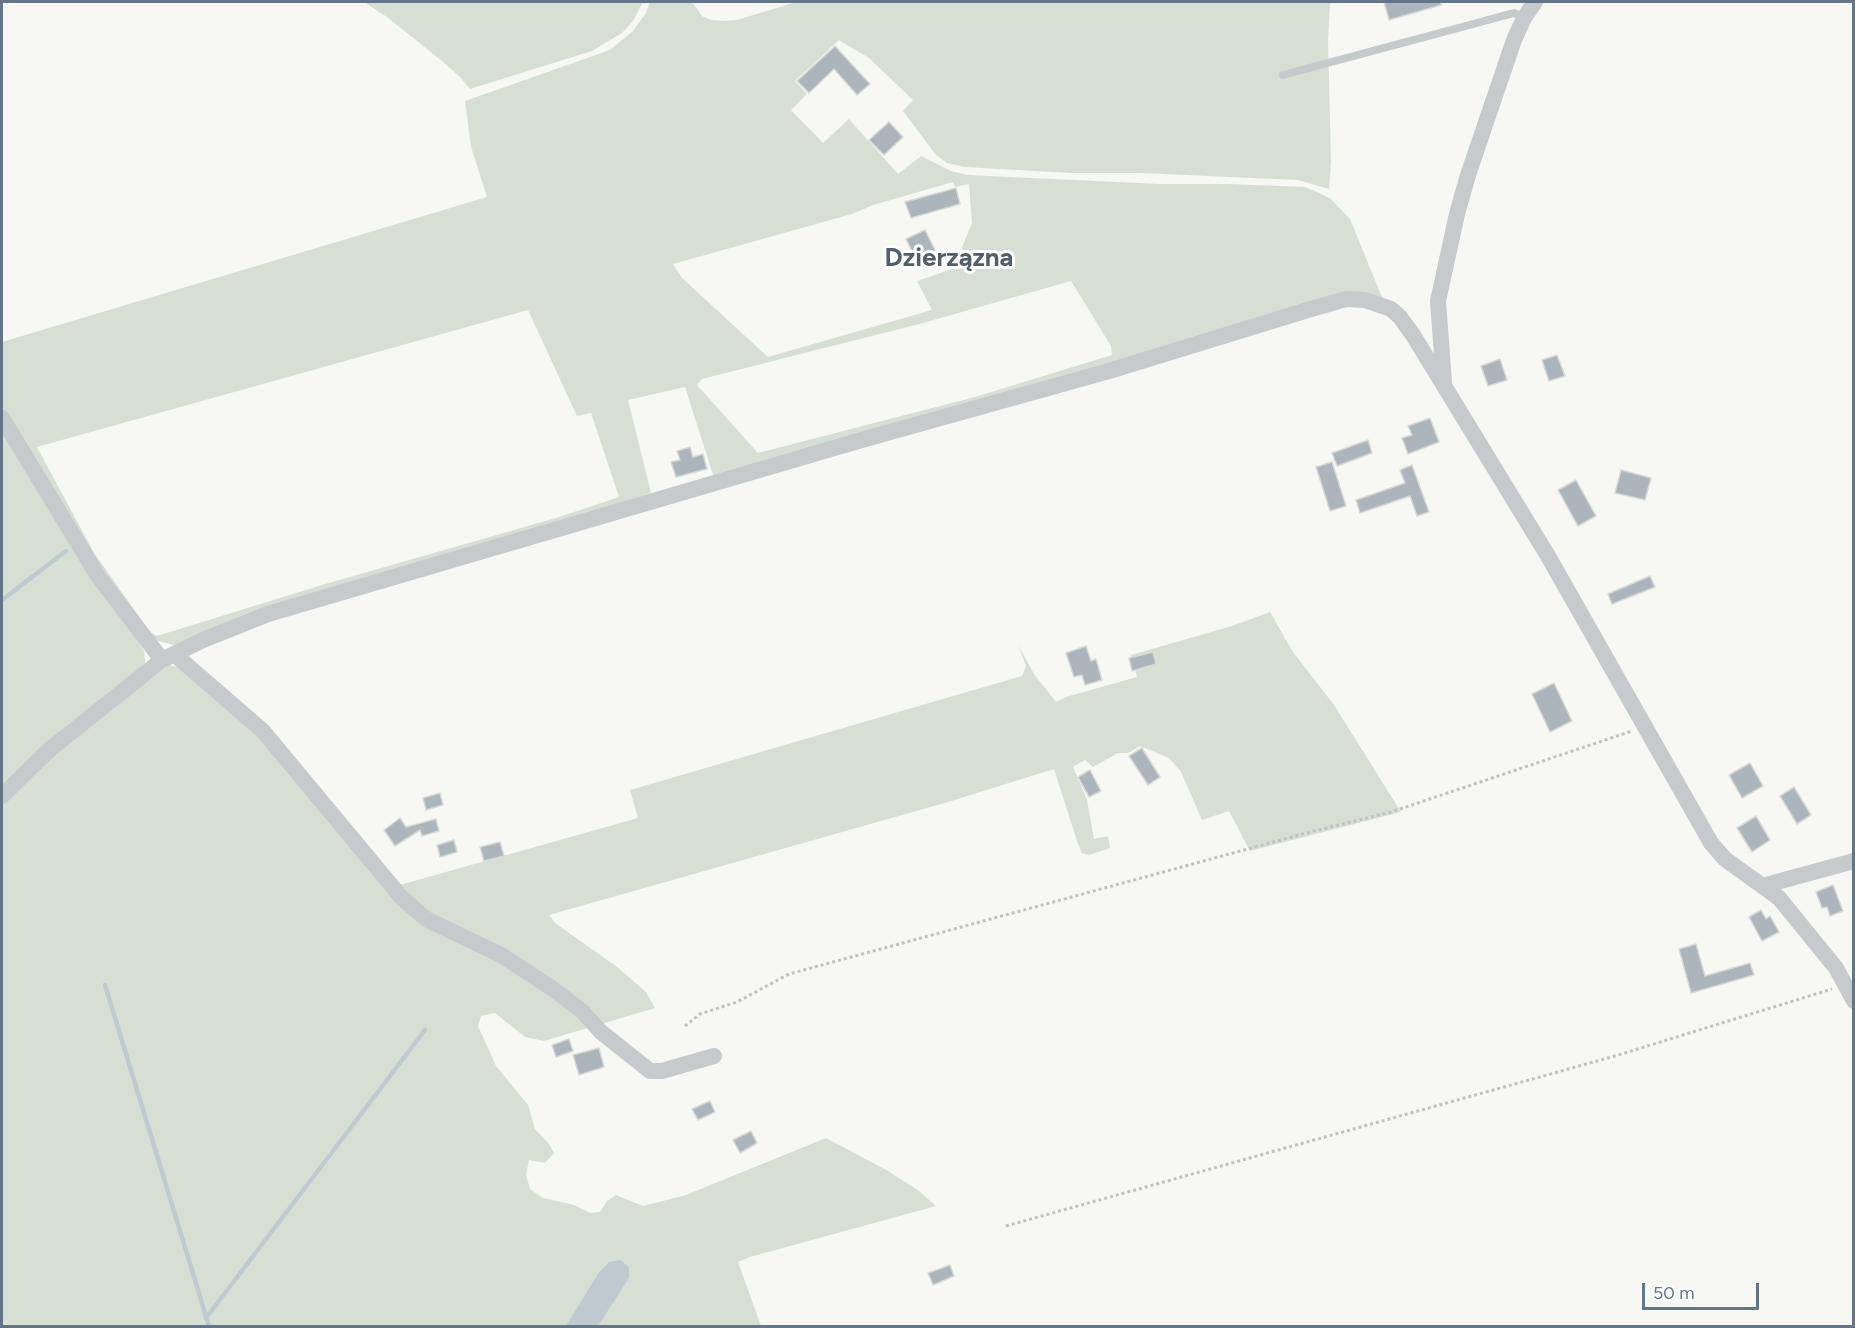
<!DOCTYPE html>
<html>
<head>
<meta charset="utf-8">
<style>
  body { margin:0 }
  #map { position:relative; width:1855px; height:1328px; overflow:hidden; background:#f7f7f3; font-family:Figtree,sans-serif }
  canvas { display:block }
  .frame { position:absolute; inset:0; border:3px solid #637687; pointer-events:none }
  .scale { position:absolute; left:1642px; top:1283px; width:117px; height:27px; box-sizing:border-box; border:3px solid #637687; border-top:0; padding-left:8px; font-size:18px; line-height:21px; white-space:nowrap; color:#637687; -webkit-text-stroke:4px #fff; paint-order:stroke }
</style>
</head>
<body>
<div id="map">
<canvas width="1855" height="1328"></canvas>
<div class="frame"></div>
<div class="scale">50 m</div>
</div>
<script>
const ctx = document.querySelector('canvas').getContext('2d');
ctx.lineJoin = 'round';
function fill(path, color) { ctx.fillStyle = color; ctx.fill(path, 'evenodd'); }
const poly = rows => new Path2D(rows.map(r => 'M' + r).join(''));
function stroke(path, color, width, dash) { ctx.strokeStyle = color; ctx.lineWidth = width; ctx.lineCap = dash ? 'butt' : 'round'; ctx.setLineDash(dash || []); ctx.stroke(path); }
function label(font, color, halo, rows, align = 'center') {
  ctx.font = font + ' Figtree,sans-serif'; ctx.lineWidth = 6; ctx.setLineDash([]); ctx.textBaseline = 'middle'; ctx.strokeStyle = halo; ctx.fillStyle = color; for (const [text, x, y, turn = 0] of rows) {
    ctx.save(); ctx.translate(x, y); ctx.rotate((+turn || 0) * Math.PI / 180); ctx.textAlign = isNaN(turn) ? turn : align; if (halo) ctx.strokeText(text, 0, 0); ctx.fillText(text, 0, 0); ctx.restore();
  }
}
fill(poly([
  [364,2,643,2,633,21,622,33,592,51,470,89,461,78,442,61,387,17],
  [650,2,692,2,702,16,711,20,723,21,737,20,796,2,1330,2,1328,40,1331,162,1329,189,1298,180,1141,173,1071,173,964,167,947,163,936,155,903,111,913,100,869,58,839,40,795,81,807,94,791,110,823,143,849,119,898,174,921,156,951,171,968,175,1159,184,1230,184,1305,187,1315,191,1331,199,1350,219,1384,302,1366,296,714,478,685,387,628,400,651,493,175,645,154,640,115,592,2,411,2,342,487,197,471,147,465,101,610,50,632,32,646,13],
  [953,182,955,187,969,184,972,223,962,247,967,264,917,281,932,310,768,357,682,278,673,264,852,214,873,205],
  [1071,281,1111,346,1112,355,975,397,758,453,697,385,702,379,923,323],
  [528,310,577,416,591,413,619,497,556,518,322,585,157,636,150,632,94,553,37,447],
  [2,426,135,636,144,651,145,662,142,669,2,789],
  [1270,612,1293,652,1334,705,1401,812,1250,851,1229,811,1202,820,1181,772,1169,758,1140,746,1128,753,1118,753,1093,767,1085,760,1073,767,1087,800,1094,839,1108,836,1110,848,1089,855,1082,853,1078,844,1054,769,948,802,549,915,555,923,617,967,646,992,655,1008,544,1041,525,1037,495,1013,481,1016,478,1026,496,1066,528,1105,535,1129,549,1144,554,1153,545,1163,529,1160,526,1175,530,1189,543,1198,574,1205,590,1213,600,1212,607,1201,616,1195,643,1206,686,1195,826,1138,888,1171,919,1191,936,1206,750,1257,738,1262,761,1326,2,1326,2,804,54,753,169,665,181,668,258,731,389,888,638,818,630,790,1022,676,1026,666,1018,645,1034,674,1056,702,1066,697,1137,677,1131,655,1232,626]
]), '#d7dfd4');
fill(poly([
  [620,1260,629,1267,629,1278,598,1326,566,1326,598,1274,609,1262]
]), '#bfcad0');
stroke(poly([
  [2,600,66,551],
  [105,985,209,1326],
  [206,1318,425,1030]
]), '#bfcad0', 4.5);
const building = poly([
  [1384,2,1441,2,1441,5,1389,20,1384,2],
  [835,46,870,84,857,95,834,69,809,93,797,81,835,46],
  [889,122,903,137,884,155,869,140,889,122],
  [956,188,960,204,911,218,905,202,956,188],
  [925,230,936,252,917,261,906,239,925,230],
  [1557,355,1565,376,1549,381,1542,360,1557,355],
  [1500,359,1507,380,1488,386,1481,366,1500,359],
  [1430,418,1439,442,1408,454,1402,438,1412,435,1408,426,1430,418],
  [1368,440,1372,453,1337,466,1332,453,1368,440],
  [690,447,693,457,703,454,707,469,676,477,671,462,680,460,677,451,690,447],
  [1332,462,1346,506,1330,511,1316,467,1332,462],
  [1412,465,1429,512,1417,516,1410,496,1360,513,1356,500,1405,483,1400,470,1412,465],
  [1621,470,1651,478,1645,500,1615,493,1621,470],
  [1576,480,1596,516,1578,526,1558,490,1576,480],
  [1650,576,1655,587,1612,604,1608,594,1650,576],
  [1086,646,1091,661,1096,659,1102,680,1085,685,1082,675,1074,677,1066,653,1086,646],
  [1153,652,1156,664,1132,671,1129,658,1153,652],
  [1554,683,1572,721,1550,732,1532,694,1554,683],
  [1142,748,1160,777,1148,785,1129,756,1142,748],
  [1750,763,1763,786,1742,798,1729,775,1750,763],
  [1090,770,1101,791,1089,797,1078,777,1090,770],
  [1794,787,1811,815,1797,824,1780,796,1794,787],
  [440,793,443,805,426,810,423,798,440,793],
  [1756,816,1770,840,1752,852,1737,828,1756,816],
  [400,818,406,827,436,819,439,831,422,836,420,830,395,846,384,830,400,818],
  [454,840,457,852,440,857,437,845,454,840],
  [500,842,504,856,484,861,480,847,500,842],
  [1833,885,1843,911,1830,916,1827,907,1822,908,1816,892,1833,885],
  [1761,910,1766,919,1770,916,1779,932,1762,941,1749,917,1761,910],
  [1696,944,1705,976,1750,963,1754,975,1691,993,1679,949,1696,944],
  [569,1039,573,1051,556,1057,552,1045,569,1039],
  [599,1048,604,1067,579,1075,573,1055,599,1048],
  [710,1101,715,1112,698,1120,692,1109,710,1101],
  [751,1131,757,1143,740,1153,733,1140,751,1131],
  [950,1265,954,1276,933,1285,928,1273,950,1265]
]);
fill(building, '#acb5bb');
stroke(building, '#d8d8d6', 1.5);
stroke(poly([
  [685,1026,700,1014,737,1002,789,974,1310,832,1391,812,1632,731],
  [1006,1226,1615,1056,1832,989]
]), '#bfc2c4', 3, [3, 3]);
stroke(poly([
  [1283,75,1514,13,1524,18]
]), '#c6cacd', 8);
stroke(poly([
  [1444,382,1438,301,1457,214,1468,175,1514,40,1524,18,1535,2],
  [2,418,98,576,162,660],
  [174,654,263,731,401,897,426,919,501,955,553,989,582,1011,601,1032,650,1071,662,1071,714,1056],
  [2,796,49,750,162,660,203,640,268,614,858,441,1109,371,1311,309,1346,299,1365,300,1391,309,1400,317,1413,335,1548,556,1711,843,1725,859,1779,898,1836,968,1854,1001],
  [1762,886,1854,861]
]), '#c6cacd', 16);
label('bold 26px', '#525f6b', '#fff', [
  ["Dzierzązna",949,258]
]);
</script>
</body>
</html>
